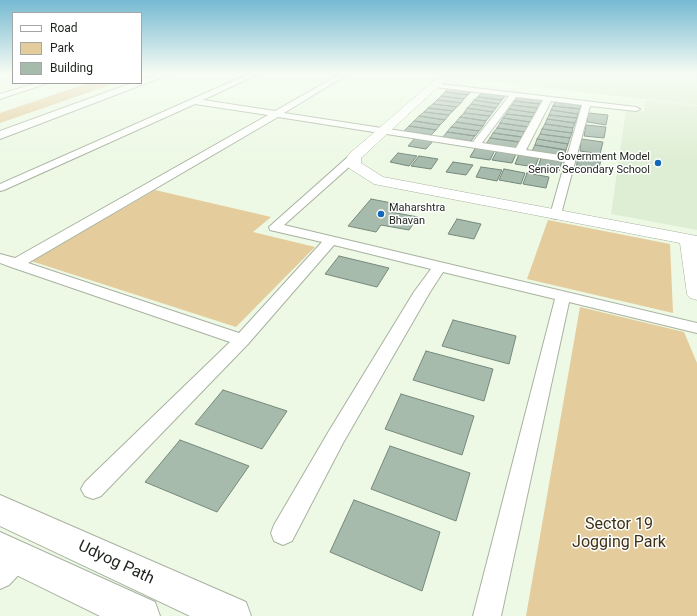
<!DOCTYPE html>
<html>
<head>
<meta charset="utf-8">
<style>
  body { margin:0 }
  #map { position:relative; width:697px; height:616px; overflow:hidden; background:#edf9e5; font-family:Roboto,sans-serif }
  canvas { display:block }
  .legend { position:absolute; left:12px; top:12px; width:130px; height:72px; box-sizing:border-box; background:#fff; border:1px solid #a5a7a4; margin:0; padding:5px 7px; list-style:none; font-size:12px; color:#1e231c }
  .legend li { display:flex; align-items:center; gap:8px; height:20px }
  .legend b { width:20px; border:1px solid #a5a7a4 }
</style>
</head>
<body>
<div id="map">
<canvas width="697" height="616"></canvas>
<ul class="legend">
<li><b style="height:5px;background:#fff"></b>Road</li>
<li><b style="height:11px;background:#e4cc9c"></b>Park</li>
<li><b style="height:11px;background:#a7bbad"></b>Building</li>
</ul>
</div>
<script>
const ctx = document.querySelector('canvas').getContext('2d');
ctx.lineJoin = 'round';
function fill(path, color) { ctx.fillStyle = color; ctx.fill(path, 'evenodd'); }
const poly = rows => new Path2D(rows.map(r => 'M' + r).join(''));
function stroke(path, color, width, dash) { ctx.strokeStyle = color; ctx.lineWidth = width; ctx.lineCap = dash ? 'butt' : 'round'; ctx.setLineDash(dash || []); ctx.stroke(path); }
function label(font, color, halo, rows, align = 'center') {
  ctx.font = font + ' Roboto,sans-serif'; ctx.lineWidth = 3; ctx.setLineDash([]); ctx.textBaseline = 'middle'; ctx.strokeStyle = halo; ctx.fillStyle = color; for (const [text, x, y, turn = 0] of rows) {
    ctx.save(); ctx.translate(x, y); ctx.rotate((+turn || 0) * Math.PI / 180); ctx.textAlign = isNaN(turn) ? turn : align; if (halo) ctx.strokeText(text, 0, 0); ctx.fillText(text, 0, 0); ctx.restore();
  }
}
fill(poly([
  [453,73,697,73,697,105,448,77],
  [645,100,697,106,697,230,611,214,626,109,644,111]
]), '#deeed4');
fill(poly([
  [88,83,116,83,0,123,0,113],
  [155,190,271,217,253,232,315,247,236,327,31,261],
  [548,220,670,244,673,313,527,279],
  [580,307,684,332,697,363,697,616,526,616]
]), '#e4cc9c');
const building = poly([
  [448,89,471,92,468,95,445,92,448,89],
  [445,92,468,95,464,99,441,96,445,92],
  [481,93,505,96,502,100,478,97,481,93],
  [441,96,464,99,461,103,437,100,441,96],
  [478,97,502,100,499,104,474,100,478,97],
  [517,97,542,100,540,104,514,101,517,97],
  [437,100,461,103,457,107,433,104,437,100],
  [474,100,499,104,496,108,471,104,474,100],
  [514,101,540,104,537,108,512,105,514,101],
  [555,102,581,105,580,109,553,106,555,102],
  [433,104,457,107,453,111,428,108,433,104],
  [471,104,496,108,493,112,467,108,471,104],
  [512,105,537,108,535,113,509,109,512,105],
  [553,106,580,109,578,114,551,110,553,106],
  [428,108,453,111,449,115,424,112,428,108],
  [467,108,493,112,490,116,464,113,467,108],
  [509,109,535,113,533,117,506,114,509,109],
  [551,110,578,114,577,118,549,115,551,110],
  [424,112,449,115,445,120,419,116,424,112],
  [464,113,490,116,486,121,460,117,464,113],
  [588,113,608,115,606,125,587,122,588,113],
  [506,114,533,117,530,122,503,118,506,114],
  [549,115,577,118,575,123,547,119,549,115],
  [419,116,445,120,440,125,414,121,419,116],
  [460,117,486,121,483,126,456,122,460,117],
  [503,118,530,122,528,127,500,123,503,118],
  [547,119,575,123,573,128,545,124,547,119],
  [414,121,440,125,436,130,409,126,414,121],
  [456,122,483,126,479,131,451,127,456,122],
  [500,123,528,127,525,132,497,128,500,123],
  [545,124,573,128,572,133,542,129,545,124],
  [586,125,606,127,604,138,584,136,586,125],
  [409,126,436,130,431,135,404,131,409,126],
  [451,127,479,131,475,136,447,132,451,127],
  [497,128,525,132,522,137,493,133,497,128],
  [542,129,572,133,570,138,540,134,542,129],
  [447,132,475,136,471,141,443,137,447,132],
  [493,133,522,137,519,142,490,138,493,133],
  [540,134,570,138,568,144,537,139,540,134],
  [415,138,433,141,426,149,408,146,415,138],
  [490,138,519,142,516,148,486,144,490,138],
  [537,139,568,144,566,150,535,145,537,139],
  [581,139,603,142,600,154,580,151,581,139],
  [535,145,566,150,564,156,532,151,535,145],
  [476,147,495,150,490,160,470,157,476,147],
  [497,151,516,154,512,163,492,160,497,151],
  [398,153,417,156,409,166,390,162,398,153],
  [519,154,539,157,535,167,515,164,519,154],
  [419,156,438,159,431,169,411,166,419,156],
  [578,156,601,159,598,173,576,170,578,156],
  [541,158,562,161,559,171,538,167,541,158],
  [453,162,473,165,466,175,446,172,453,162],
  [481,167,502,170,497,181,476,177,481,167],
  [504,169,525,173,521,184,499,180,504,169],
  [527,173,549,177,546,188,523,184,527,173],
  [371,199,397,204,391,212,418,217,409,230,381,225,376,232,348,226,371,199],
  [457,219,481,224,474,239,448,234,457,219],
  [339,256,389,268,377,287,325,274,339,256],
  [453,320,516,336,509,364,442,346,453,320],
  [426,351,493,369,484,401,413,380,426,351],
  [223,390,287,411,262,449,195,424,223,390],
  [401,394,474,416,462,455,385,429,401,394],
  [180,440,249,466,217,512,145,482,180,440],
  [390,446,470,473,456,521,371,489,390,446],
  [354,500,440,532,422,591,330,552,354,500]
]);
fill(building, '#a7bbad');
stroke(building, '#75887c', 1);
const minor = poly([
  [251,73,260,73,203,100,275,111,342,73,350,73,284,113,473,142,509,96,435,87,432,87,432,83,636,107,640,109,636,111,590,106,560,218,556,219,552,218,550,215,565,162,278,117,28,263,239,333,322,242,270,230,269,227,350,155,354,154,359,157,358,159,284,225,697,323,697,333,569,302,501,616,473,616,555,299,443,272,430,292,343,443,292,541,283,545,274,541,271,533,274,525,329,431,414,292,431,269,334,245,248,344,101,496,93,499,85,496,81,489,85,482,230,342,11,267,0,263,0,254,15,258,268,115,195,104,4,190,0,191,0,184,251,73],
  [516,97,543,100,516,148,482,143,516,97],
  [551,101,582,105,567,156,526,150,551,101],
  [37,83,48,83,0,99,0,94,37,83],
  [17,544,26,548,30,558,26,567,9,585,0,589,0,557,8,548,17,544]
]);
const tertiary = poly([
  [443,73,453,73,361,158,361,163,383,177,697,236,697,300,690,298,687,294,680,243,379,185,374,184,349,168,347,165,347,157,349,154,443,73]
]);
const secondary = poly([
  [159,73,173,73,0,139,0,131,132,83,141,83,141,80,159,73],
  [0,495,246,602,251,616,190,616,0,526,0,495],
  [0,532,155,602,160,616,100,616,0,567,0,532]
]);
stroke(minor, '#a8b2a0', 2);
stroke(tertiary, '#a8b2a0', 1);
stroke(secondary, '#a8b2a0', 2);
fill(minor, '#fff');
fill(tertiary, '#fff');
fill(secondary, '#fff');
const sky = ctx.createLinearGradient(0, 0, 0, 160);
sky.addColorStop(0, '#75bad2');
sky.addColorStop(0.46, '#f7fcf3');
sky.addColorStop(1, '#f7fcf300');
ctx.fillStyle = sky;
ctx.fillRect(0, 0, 697, 160);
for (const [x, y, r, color] of [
  [658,163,4,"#1369b7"],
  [381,214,4,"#1369b7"]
]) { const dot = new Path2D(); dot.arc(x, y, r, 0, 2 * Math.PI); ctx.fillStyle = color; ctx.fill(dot); stroke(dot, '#fff', 1.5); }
label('11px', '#1e231c', '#fff', [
  ["Government Model",650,157],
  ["Senior Secondary School",650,170],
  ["Maharshtra",389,208,"left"],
  ["Bhavan",389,221,"left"]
], 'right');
label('16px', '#3e3114', '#fff', [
  ["Sector 19",619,525],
  ["Jogging Park",619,543]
]);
label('16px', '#1e231c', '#fff', [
  ["Udyog Path",116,563,25]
]);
</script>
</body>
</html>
